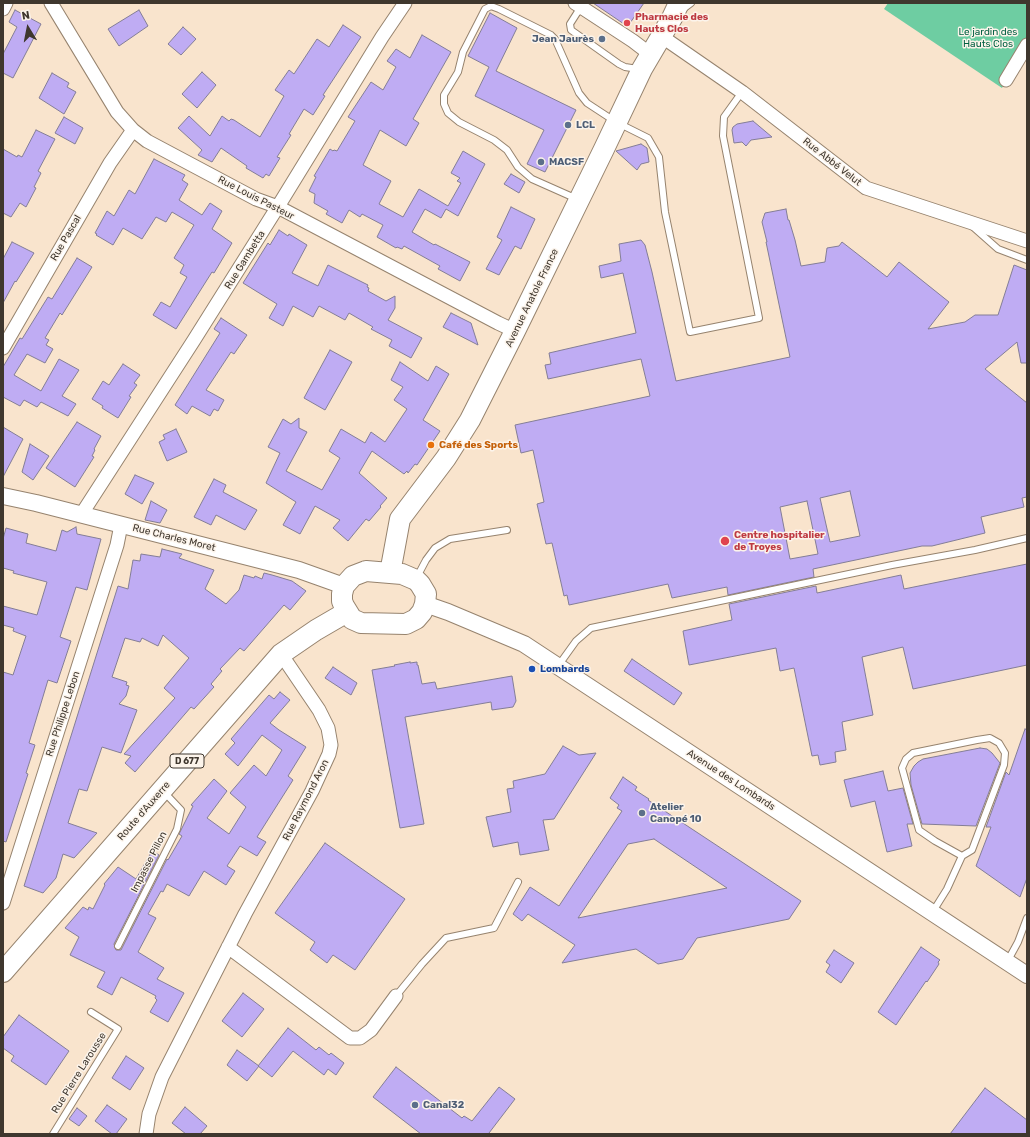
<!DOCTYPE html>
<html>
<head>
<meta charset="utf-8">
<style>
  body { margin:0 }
  #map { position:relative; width:1030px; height:1137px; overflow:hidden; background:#f9e4cd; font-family:Rubik,sans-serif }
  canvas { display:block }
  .frame { position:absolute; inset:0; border:4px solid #3f372e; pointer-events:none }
  .north { position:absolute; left:8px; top:8px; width:40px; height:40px; -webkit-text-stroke:3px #fcf4eb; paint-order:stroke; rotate:350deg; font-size:11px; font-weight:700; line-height:16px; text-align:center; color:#3f372e }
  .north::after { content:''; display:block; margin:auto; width:14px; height:18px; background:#3f372e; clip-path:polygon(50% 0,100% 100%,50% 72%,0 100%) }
</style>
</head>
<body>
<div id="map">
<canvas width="1030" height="1137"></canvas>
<div class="frame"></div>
<div class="north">N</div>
</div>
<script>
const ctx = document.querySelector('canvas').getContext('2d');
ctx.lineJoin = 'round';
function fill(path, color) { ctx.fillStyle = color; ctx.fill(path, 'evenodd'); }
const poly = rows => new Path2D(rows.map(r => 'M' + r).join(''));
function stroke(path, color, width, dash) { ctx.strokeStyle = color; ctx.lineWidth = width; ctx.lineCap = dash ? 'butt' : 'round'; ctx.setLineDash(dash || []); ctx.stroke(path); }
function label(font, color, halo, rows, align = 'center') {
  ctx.font = font + ' Rubik,sans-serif'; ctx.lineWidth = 3; ctx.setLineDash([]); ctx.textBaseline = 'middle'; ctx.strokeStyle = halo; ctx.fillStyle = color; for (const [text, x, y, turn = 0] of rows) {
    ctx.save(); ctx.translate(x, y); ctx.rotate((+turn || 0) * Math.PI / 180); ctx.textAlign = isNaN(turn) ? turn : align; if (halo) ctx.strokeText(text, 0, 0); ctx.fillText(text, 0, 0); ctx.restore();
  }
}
fill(poly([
  [888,3,1027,3,1027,39,1002,88,884,9]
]), '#6ecda2');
const building = poly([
  [593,3,644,3,630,23,624,24,593,3],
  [15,10,41,24,13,78,3,73,3,54,17,27,9,22,15,10],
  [139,10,148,26,119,46,108,29,139,10],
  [490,13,517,28,496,71,576,110,545,172,527,164,544,130,475,96,489,67,468,56,490,13],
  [343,25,361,37,323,95,325,96,313,115,304,109,289,134,291,135,277,157,280,158,269,176,266,174,263,178,246,168,247,166,221,148,212,162,198,155,202,150,178,128,189,116,210,136,222,116,229,121,231,119,234,120,260,137,284,96,275,90,289,70,294,74,317,39,329,47,343,25],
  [183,27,196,39,181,55,168,44,183,27],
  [422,35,451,52,413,119,419,123,406,146,380,130,363,165,391,181,379,204,403,217,419,189,448,206,461,183,457,181,460,178,451,173,463,151,485,164,458,216,446,209,441,218,425,209,412,232,434,245,435,244,470,262,460,281,438,269,440,266,404,246,402,249,397,247,396,248,377,237,383,225,362,214,360,217,349,210,342,223,326,214,328,211,314,203,315,194,309,191,316,177,314,176,330,149,333,151,334,150,337,151,355,121,348,117,371,82,383,90,396,67,387,61,396,49,410,58,422,35],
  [202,72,216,85,197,108,182,94,202,72],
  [52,73,69,83,67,87,76,92,64,114,39,98,52,73],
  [64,117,83,128,75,144,55,133,64,117],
  [753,121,772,137,751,140,746,146,742,142,734,143,732,130,733,127,737,124,753,121],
  [36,130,55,139,38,171,41,173,34,187,36,188,26,207,20,203,11,217,3,213,3,149,17,157,18,155,22,157,36,130],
  [641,144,647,148,649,162,641,164,637,170,616,151,641,144],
  [154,159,185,175,182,180,188,184,179,200,202,215,210,203,222,211,212,229,232,243,214,273,212,272,176,329,153,315,161,302,170,307,187,277,180,273,184,265,174,258,194,225,172,212,166,222,156,217,142,239,123,228,113,245,96,235,97,234,95,233,107,211,114,216,129,190,135,194,154,159],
  [511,174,525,182,519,193,504,184,511,174],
  [511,207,535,219,521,249,515,246,499,275,486,269,502,240,497,237,511,207],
  [786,209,788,220,789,220,795,240,801,266,825,262,827,248,839,246,842,242,887,277,899,262,949,302,928,329,965,322,975,315,998,315,1014,265,1027,270,1027,363,1021,363,1017,342,985,369,1027,403,1027,497,1022,498,1024,507,981,517,985,533,932,546,922,546,813,569,814,577,728,595,727,587,672,598,668,584,569,605,567,595,564,596,552,543,546,544,537,504,544,502,533,450,521,453,515,425,650,396,641,359,548,379,545,365,551,364,549,353,636,333,623,273,601,278,599,266,621,261,619,244,641,240,645,245,652,272,676,381,790,357,766,242,767,242,762,222,765,213,786,209],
  [850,491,860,536,830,542,820,498,850,491],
  [807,501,818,554,790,559,780,507,807,501],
  [279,230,288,236,289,234,307,245,292,273,318,286,328,265,368,285,367,287,369,288,368,291,386,301,395,296,395,308,388,320,422,338,411,358,389,346,392,340,371,329,373,327,349,313,345,320,319,306,313,317,293,306,283,326,269,318,277,304,243,283,268,243,270,245,279,230],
  [12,242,34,253,16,282,15,281,3,303,3,259,12,242],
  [77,258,92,267,62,315,60,313,45,338,49,340,46,345,53,349,45,363,27,354,14,375,41,391,59,359,79,370,62,396,76,404,68,416,41,402,37,407,24,400,20,406,3,397,3,367,20,338,22,339,48,297,52,299,77,258],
  [451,313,471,323,478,345,443,327,451,313],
  [221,318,247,335,234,354,231,352,206,390,224,400,218,411,214,409,210,416,192,406,187,414,175,405,220,333,214,329,221,318],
  [330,350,352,362,325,410,304,398,330,350],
  [400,362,428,381,436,366,449,374,423,420,440,431,417,465,415,464,408,473,407,471,404,474,372,451,359,473,387,498,380,506,381,507,369,521,366,519,348,541,333,528,340,520,315,506,300,534,283,525,296,502,266,483,280,453,268,447,283,419,291,424,299,418,299,428,307,432,286,471,322,490,340,458,329,451,341,429,365,443,371,432,385,442,407,409,394,400,403,387,391,380,400,362],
  [123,364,140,375,134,383,137,385,129,396,131,397,118,418,102,408,103,406,92,399,103,381,109,385,123,364],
  [77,422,101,436,94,449,95,450,92,456,94,457,75,487,46,468,77,422],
  [3,427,23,439,3,477,3,427],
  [176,429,187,452,167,461,159,442,165,439,163,435,176,429],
  [30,444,49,456,33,480,22,472,30,444],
  [135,475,154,483,142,504,125,494,135,475],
  [214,479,226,485,223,492,257,510,245,530,216,515,211,525,194,517,214,479],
  [151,501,167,510,160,523,145,520,151,501],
  [76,527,77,534,101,539,87,590,76,587,60,637,71,641,57,683,48,680,29,743,35,745,26,773,28,774,6,842,3,841,3,672,13,675,26,636,13,631,14,628,3,625,3,606,37,615,47,582,13,573,14,571,3,568,3,539,6,528,28,534,26,543,56,551,62,530,67,532,76,527],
  [162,549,182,554,179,558,214,570,205,589,226,604,239,590,244,575,254,578,255,576,262,579,264,573,272,575,292,581,306,591,290,610,284,605,244,651,240,648,220,669,222,671,211,684,214,687,194,709,191,707,135,772,125,763,131,756,124,754,175,698,164,688,189,658,163,635,158,646,142,638,140,642,125,638,112,677,127,682,126,685,129,686,126,696,119,704,137,710,121,753,102,747,87,791,79,789,68,823,97,833,74,858,63,854,56,878,43,893,24,886,118,586,128,589,133,560,140,561,141,554,160,557,162,549],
  [1027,564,1027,665,913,689,903,647,862,657,873,715,842,722,846,750,835,752,836,762,820,765,818,755,812,756,794,668,780,671,776,648,689,665,683,631,732,620,729,604,816,586,817,593,901,575,904,589,1027,564],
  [632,659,682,693,674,705,624,671,632,659],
  [410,662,410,663,417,662,417,665,418,665,422,684,435,682,437,689,512,676,516,701,513,707,492,710,491,702,405,717,424,824,400,828,372,670,395,666,394,665,410,662],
  [333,667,357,683,351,695,325,678,333,667],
  [280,692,290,700,270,723,279,730,306,747,288,776,293,780,257,837,266,842,257,856,240,846,227,866,235,871,226,885,204,871,189,896,167,884,163,892,161,891,148,914,156,918,138,952,164,968,157,979,184,993,168,1022,150,1012,157,1000,155,998,156,996,121,977,112,995,97,987,105,972,70,955,79,937,65,928,83,907,88,910,89,907,93,909,105,885,104,884,118,867,136,879,152,851,159,855,114,944,116,950,121,950,167,859,168,860,182,836,179,834,193,806,191,805,214,779,227,791,207,818,229,834,246,807,230,793,254,765,266,776,282,750,262,735,238,766,225,754,235,743,231,739,269,695,274,699,280,692],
  [1025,729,1027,730,1027,878,1020,897,976,866,991,827,986,827,1006,772,1009,775,1025,729],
  [563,746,579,755,596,753,554,819,543,820,549,850,520,855,518,842,493,847,486,817,511,812,507,789,514,788,513,781,545,774,563,746],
  [980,748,987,749,992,753,1000,763,976,826,922,824,911,785,910,773,914,766,918,762,923,759,980,748],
  [883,771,888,791,903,788,913,824,907,824,912,846,887,852,875,801,851,807,844,780,883,771],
  [623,777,637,787,635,790,649,799,648,800,801,901,789,919,697,938,683,959,658,964,636,949,562,963,575,945,528,914,522,921,513,914,530,887,559,906,622,811,617,808,619,805,610,798,623,777],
  [654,839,727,888,578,918,628,844,654,839],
  [325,843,405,899,355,970,333,955,327,963,310,950,315,942,275,913,325,843],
  [921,947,940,960,938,962,939,964,927,982,926,981,896,1025,878,1012,921,947],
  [834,950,854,963,841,983,826,972,830,965,826,962,834,950],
  [243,993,264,1009,242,1037,222,1021,243,993],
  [19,1015,69,1051,46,1085,11,1061,14,1056,3,1048,3,1037,19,1015],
  [288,1028,316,1050,319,1047,329,1055,331,1053,344,1063,336,1075,328,1069,324,1075,293,1051,272,1077,258,1066,288,1028],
  [237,1050,259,1066,247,1081,227,1065,237,1050],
  [126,1056,144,1068,130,1090,112,1078,126,1056],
  [396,1067,462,1118,464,1116,472,1121,499,1087,515,1099,489,1133,490,1134,421,1134,373,1097,396,1067],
  [985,1088,1027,1120,1027,1134,950,1134,985,1088],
  [107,1105,127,1119,116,1134,112,1134,95,1121,107,1105],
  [185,1107,207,1126,200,1134,186,1134,172,1123,185,1107],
  [77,1108,87,1116,79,1126,69,1119,77,1108]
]);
fill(building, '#bfacf3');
stroke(building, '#837d96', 1);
const service = poly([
  [583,8,577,13,570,24,571,30,619,64,625,67,638,69],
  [683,9,691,3],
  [577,199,532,179,518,167,507,150,494,140,459,122,448,113,444,104,444,95,458,72,463,52,485,9,491,6,499,9,551,35,555,39,579,93,587,103,616,122,648,138,659,157,665,212,690,332,759,318,723,136,724,117,742,92],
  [972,226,998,249,1027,260],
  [417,577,426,560,435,548,450,539,507,530],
  [558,666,576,641,591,628,892,565,975,550,1027,538],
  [932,913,947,889,962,856,972,850,1004,765,1005,753,999,743,990,738,977,740,913,753,906,759,902,768,919,830,935,841,962,856],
  [118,946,177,829,181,810,163,791],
  [1007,962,1018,942,1027,918],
  [396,996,422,964,446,938,494,928,518,882],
  [53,1134,118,1029,91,1012]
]);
const minor = poly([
  [51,3,117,112,133,130,147,141,256,199,278,207,498,323,515,331],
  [575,3,633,41,650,54],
  [3,9,6,3],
  [661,36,742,92,866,188,1027,241],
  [1006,80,1027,45],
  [3,348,110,163,133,130],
  [81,515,194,340,282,200,382,37,405,3],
  [3,903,117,545,121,525],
  [228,947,350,1038,360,1038,371,1030,396,996],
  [146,1134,149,1114,162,1077,245,914,312,791,329,754,331,745,328,728,319,710,281,654]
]);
const tertiary = poly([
  [3,496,36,503,299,570,344,586],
  [425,604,448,612,524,644,1027,975]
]);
const primary = poly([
  [366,571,402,574,416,580,420,584,426,594,425,604,422,612,416,619,406,624,361,623,352,619,344,606,342,601,342,594,344,586,353,576,366,571],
  [390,573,400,519,446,458,470,420,515,331,604,149,642,69,672,18,679,3],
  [3,972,281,654,316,630,347,612]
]);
stroke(service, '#96836e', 8);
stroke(minor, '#96836e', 15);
stroke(tertiary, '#96836e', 18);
stroke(primary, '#96836e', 22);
stroke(service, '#fff', 6);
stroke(minor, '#fff', 13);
stroke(tertiary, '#fff', 16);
stroke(primary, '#fff', 20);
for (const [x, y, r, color] of [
  [627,23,4,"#e0444e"],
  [602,39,4,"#5c6f8a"],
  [568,125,4,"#5c6f8a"],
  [541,162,4,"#5c6f8a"],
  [431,445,4,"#e8710a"],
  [725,541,5,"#e0444e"],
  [532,669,4,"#1a4fb4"],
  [642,813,4,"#5c6f8a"],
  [415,1105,4,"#5c6f8a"]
]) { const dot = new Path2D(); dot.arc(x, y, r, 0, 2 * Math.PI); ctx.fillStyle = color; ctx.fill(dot); stroke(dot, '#fcf4eb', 1.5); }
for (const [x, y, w] of [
  [187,761,34]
]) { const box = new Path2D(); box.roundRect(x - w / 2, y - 7, w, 14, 3); ctx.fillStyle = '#fcf4eb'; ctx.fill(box); stroke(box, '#3f372e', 1); }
label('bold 9px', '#3f372e', null, [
  ["D 677",187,761]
]);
label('bold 10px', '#be3a42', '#fcf4eb', [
  ["Pharmacie des",635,17],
  ["Hauts Clos",635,29],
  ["Centre hospitalier",734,535],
  ["de Troyes",734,547]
], 'left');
label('10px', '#015f41', '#fcf4eb', [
  ["Le jardin des",988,32],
  ["Hauts Clos",988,44]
]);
label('bold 10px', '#4e5e75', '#fcf4eb', [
  ["Jean Jaurès",594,39,"right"],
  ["LCL",576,125],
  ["MACSF",549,162],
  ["Atelier",650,807],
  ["Canopé 10",650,819],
  ["Canal32",423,1105]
], 'left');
label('10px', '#3f372e', '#fcf4eb', [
  ["Rue Abbé Velut",832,162,38],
  ["Rue Louis Pasteur",256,198,27],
  ["Rue Pascal",66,238,-60],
  ["Rue Gambetta",245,260,-58],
  ["Avenue Anatole France",532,298,-64],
  ["Rue Charles Moret",174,538,14],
  ["Rue Philippe Lebon",63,714,-72],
  ["Avenue des Lombards",731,780,33],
  ["Rue Raymond Aron",306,800,-63],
  ["Route d'Auxerre",144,811,-49],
  ["Impasse Pillon",149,862,-63],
  ["Rue Pierre Larousse",79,1073,-58]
]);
label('bold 10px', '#c56008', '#fcf4eb', [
  ["Café des Sports",439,445]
], 'left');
label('bold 10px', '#164399', '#fcf4eb', [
  ["Lombards",540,669]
], 'left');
</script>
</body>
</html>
